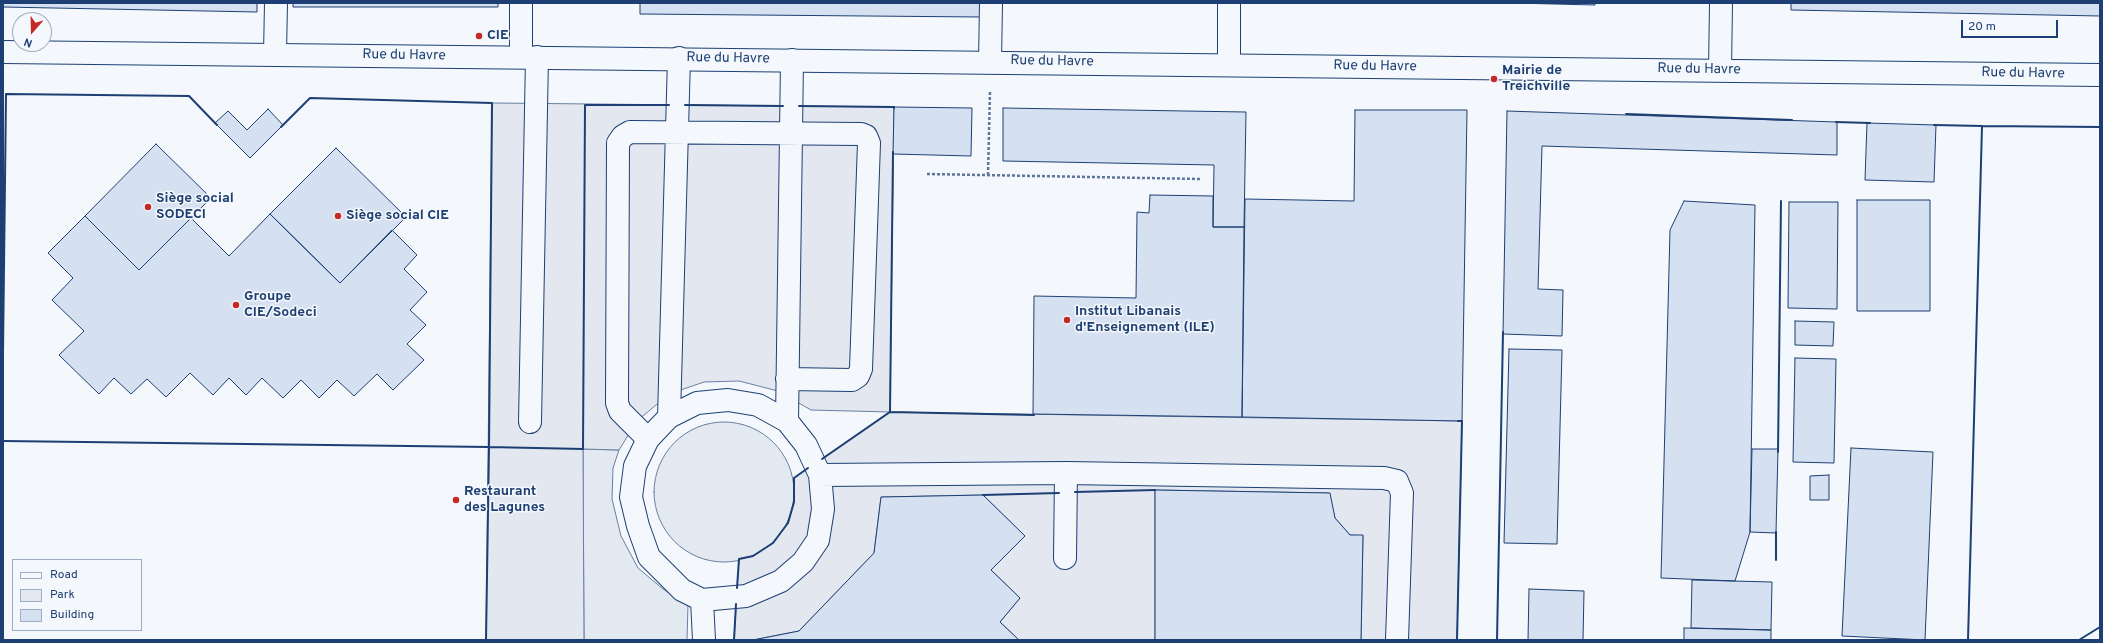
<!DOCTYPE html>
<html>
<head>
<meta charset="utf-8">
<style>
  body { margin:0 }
  #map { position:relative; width:2103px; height:643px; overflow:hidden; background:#f4f7fb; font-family:Overpass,sans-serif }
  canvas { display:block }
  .frame { position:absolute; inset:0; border:4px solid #1d3f73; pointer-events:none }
  .legend { position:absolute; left:12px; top:559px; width:130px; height:72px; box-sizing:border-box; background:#f4f7fb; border:1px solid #9eadc5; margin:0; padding:5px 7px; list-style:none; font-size:12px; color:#1d3f73 }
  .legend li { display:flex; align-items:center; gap:8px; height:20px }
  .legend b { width:20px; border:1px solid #9eadc5 }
  .north { position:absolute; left:12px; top:12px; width:40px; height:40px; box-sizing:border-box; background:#f4f7fb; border:1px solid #9eadc5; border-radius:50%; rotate:200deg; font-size:11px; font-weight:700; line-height:16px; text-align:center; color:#1d3f73 }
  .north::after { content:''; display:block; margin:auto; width:14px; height:18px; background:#c62828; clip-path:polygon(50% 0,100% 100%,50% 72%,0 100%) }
  .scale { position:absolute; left:1961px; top:20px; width:97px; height:18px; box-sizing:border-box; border:2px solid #1d3f73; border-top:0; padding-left:5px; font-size:12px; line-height:14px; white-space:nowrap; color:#1d3f73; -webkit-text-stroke:3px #f4f7fb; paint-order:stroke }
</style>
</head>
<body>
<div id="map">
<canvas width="2103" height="643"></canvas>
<div class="frame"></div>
<ul class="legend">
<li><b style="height:5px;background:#f4f7fb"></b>Road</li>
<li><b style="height:11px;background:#e3e9f0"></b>Park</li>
<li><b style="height:11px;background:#d5e0f0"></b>Building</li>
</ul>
<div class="north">N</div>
<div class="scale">20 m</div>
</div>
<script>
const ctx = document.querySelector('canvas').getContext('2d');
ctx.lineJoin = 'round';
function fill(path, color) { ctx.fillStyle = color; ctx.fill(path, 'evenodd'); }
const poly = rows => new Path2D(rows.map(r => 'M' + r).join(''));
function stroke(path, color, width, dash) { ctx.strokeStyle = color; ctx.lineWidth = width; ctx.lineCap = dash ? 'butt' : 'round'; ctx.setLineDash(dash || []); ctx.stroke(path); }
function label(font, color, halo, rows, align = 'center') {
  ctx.font = font + ' Overpass,sans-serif'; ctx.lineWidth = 3; ctx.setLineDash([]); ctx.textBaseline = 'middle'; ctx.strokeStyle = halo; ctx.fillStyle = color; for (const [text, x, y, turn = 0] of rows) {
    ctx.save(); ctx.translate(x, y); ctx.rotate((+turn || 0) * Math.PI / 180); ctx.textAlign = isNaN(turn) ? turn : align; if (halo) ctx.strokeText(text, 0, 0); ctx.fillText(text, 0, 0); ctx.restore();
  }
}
const green = poly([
  '654 492a70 70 0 1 1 140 0a70 70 0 1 1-140 0Z',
  [583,449,619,450,613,468,612,499,621,536,638,568,663,589,688,605,687,640,584,640,583,449]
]);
fill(green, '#e3e9f0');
stroke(green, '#687fa3', 1);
const parking = poly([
  [492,103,894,107,890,412,1462,421,1457,640,1361,640,1363,536,1350,535,1335,518,1329,493,1155,490,1155,640,1019,640,1000,622,1020,598,991,570,1025,536,983,495,881,497,874,553,799,631,753,640,734,640,739,559,753,556,773,543,788,523,794,502,794,478,889,412,811,410,778,391,739,381,704,382,669,394,637,421,619,450,583,449,584,640,486,640,492,103]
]);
fill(parking, '#e3e8f0');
stroke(parking, '#687fa3', 1);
const building = poly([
  [3,3,257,3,257,12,3,7,3,3],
  [293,3,498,3,498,7,293,7,293,3],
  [640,3,981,3,981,17,640,14,640,3],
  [1514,3,1595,3,1595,5,1514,3],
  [1791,3,2100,3,2100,16,1791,10,1791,3],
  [894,107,972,108,971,156,893,154,894,107],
  [1003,108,1246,112,1244,227,1213,227,1214,165,1003,161,1003,108],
  [268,109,283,125,250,158,215,123,228,111,247,130,268,109],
  [1355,110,1467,110,1462,421,1242,417,1245,199,1354,201,1355,110],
  [1507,111,1837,122,1837,155,1542,146,1538,289,1563,290,1562,336,1503,334,1507,111],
  [1867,123,1936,125,1934,182,1865,180,1867,123],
  [156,144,211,198,139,270,85,216,156,144],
  [336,148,406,217,340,283,270,214,336,148],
  [1150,195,1213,196,1213,227,1244,227,1242,417,1033,414,1034,296,1136,298,1137,212,1149,213,1150,195],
  [1857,200,1930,200,1930,311,1857,311,1857,200],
  [1684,201,1755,205,1750,532,1735,581,1661,578,1670,230,1684,201],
  [1789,202,1838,202,1837,309,1788,308,1789,202],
  [270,214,340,283,392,230,417,255,404,269,427,292,410,310,426,325,407,344,424,360,393,390,377,374,354,396,337,380,319,398,301,380,283,398,262,378,246,395,229,378,213,395,190,373,166,397,147,379,131,394,114,378,99,394,59,355,84,331,52,300,73,278,48,253,85,216,139,270,191,218,229,256,270,214],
  [1795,321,1834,322,1833,346,1795,345,1795,321],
  [1509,349,1562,350,1557,544,1504,543,1509,349],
  [1795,358,1836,359,1834,463,1793,462,1795,358],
  [1851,448,1933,452,1925,640,1842,636,1851,448],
  [1752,449,1778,449,1776,533,1750,532,1752,449],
  [1829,475,1829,500,1810,500,1810,476,1829,475],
  [1155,490,1330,493,1335,518,1350,535,1363,535,1361,640,1155,640,1155,490],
  [983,495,1025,536,991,570,1020,598,1000,622,1019,640,753,640,799,631,874,553,881,497,983,495],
  [1692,580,1772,582,1771,630,1691,628,1692,580],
  [1529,589,1584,591,1583,640,1528,640,1529,589],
  [1684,628,1771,630,1771,640,1684,640,1684,628]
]);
fill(building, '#d5e0f0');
stroke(building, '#1d3f73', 1);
const minor = poly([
  [275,54,276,3],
  [521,57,521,3],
  [990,62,991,3],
  [1229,65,1229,3],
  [1720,70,1721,3],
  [728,400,758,405,787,421,806,445,820,475,823,509,818,540,803,562,781,581,746,596,702,600,682,590,649,557,638,526,631,497,635,466,648,439,669,417,697,403,728,400],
  [669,417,679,58],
  [787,421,792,60],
  [530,422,537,57],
  [648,439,620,411,617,403,618,143,623,136,630,132,861,134,866,136,869,143,861,369,858,376,852,380,787,379],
  [820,475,1066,473,1384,478,1397,481,1402,493,1397,640],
  [1065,558,1066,473],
  [702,600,704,640]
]);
const major = poly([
  [3,52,2100,75]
]);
stroke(minor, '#1d3f73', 24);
stroke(major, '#1d3f73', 24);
stroke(poly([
  [927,174,1201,179],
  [988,175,990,91]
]), '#5e769c', 2.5, [3, 2]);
stroke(minor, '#f4f7fb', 22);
stroke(major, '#f4f7fb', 22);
stroke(poly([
  [685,105,783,106],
  [799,106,894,107,894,108],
  [1626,114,1792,120],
  [1836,122,1870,123],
  [1934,125,1982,126,1968,640],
  [1982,128,1982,126,2100,127],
  [893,152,890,412,1034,415],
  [3,353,6,94,189,96,217,125],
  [3,441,489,447,492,103,310,98,281,127],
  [1778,452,1781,201],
  [822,459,890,412],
  [1075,492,1155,490],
  [983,495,1059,493],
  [1776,560,1776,532],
  [737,588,739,559,753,556,773,543,788,523,794,502,794,478,808,468],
  [486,640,489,447,583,449,585,105,669,105],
  [734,640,736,604],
  [1457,640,1462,421,1458,421],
  [1497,640,1503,332],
  [2079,640,2100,627]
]), '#1d3f73', 2);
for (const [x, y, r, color] of [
  [479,36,4,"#c62828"],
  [1494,79,4,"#c62828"],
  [148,207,4,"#c62828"],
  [338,216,4,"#c62828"],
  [236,305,4,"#c62828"],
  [1067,320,4,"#c62828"],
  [456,500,4,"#c62828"]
]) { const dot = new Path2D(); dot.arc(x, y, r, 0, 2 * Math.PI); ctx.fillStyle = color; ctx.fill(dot); stroke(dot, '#f4f7fb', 1.5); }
label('bold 14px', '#1d3f73', '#f4f7fb', [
  ["CIE",487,36],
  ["Mairie de",1502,71],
  ["Treichville",1502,87],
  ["Siège social",156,199],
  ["SODECI",156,215],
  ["Siège social CIE",346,216],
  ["Groupe",244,297],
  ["CIE/Sodeci",244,313],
  ["Institut Libanais",1075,312],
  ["d'Enseignement (ILE)",1075,328],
  ["Restaurant",464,492],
  ["des Lagunes",464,508]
], 'left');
label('14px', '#1d3f73', '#f4f7fb', [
  ["Rue du Havre",404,56,1],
  ["Rue du Havre",728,59,1],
  ["Rue du Havre",1052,62,1],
  ["Rue du Havre",1375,67,1],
  ["Rue du Havre",1699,70,1],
  ["Rue du Havre",2023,74,1]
]);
</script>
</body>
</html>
